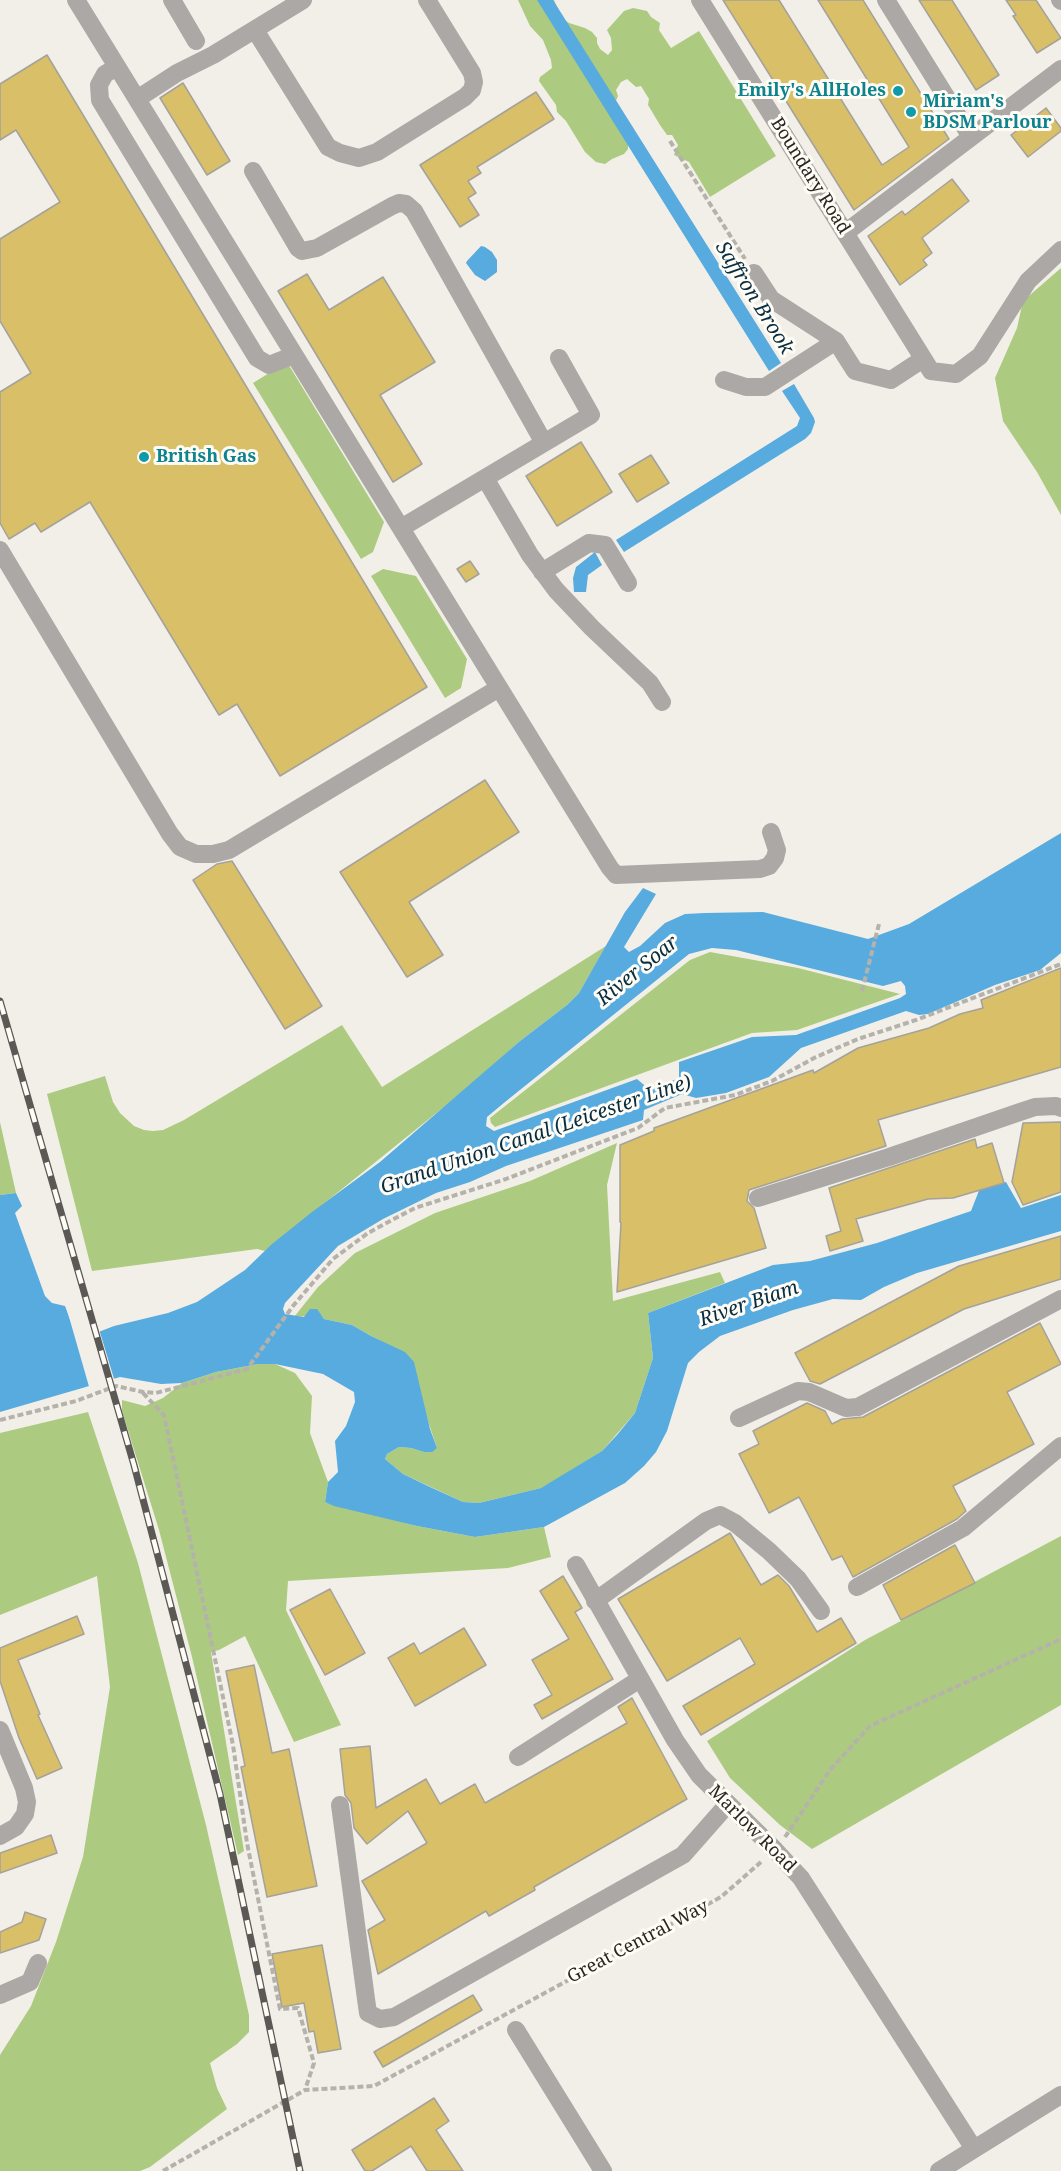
<!DOCTYPE html>
<html>
<head>
<meta charset="utf-8">
<style>
  body { margin:0 }
  canvas { display:block; background:#f1efe7 }
</style>
</head>
<body>
<canvas width="1061" height="2171"></canvas>
<script>
const ctx = document.querySelector('canvas').getContext('2d');
ctx.lineJoin = 'round';
function fill(path, color) { ctx.fillStyle = color; ctx.fill(path, 'evenodd'); }
const poly = rows => new Path2D(rows.map(r => 'M' + r).join(''));
function stroke(path, color, width, dash) { ctx.strokeStyle = color; ctx.lineWidth = width; ctx.lineCap = dash ? 'butt' : 'round'; ctx.setLineDash(dash || []); ctx.stroke(path); }
function label(font, color, halo, rows, align = 'center') {
  ctx.font = font + ' "Noto Serif",serif'; ctx.lineWidth = 6; ctx.setLineDash([]); ctx.textBaseline = 'middle'; ctx.strokeStyle = halo; ctx.fillStyle = color; for (const [text, x, y, turn = 0] of rows) {
    ctx.save(); ctx.translate(x, y); ctx.rotate((+turn || 0) * Math.PI / 180); ctx.textAlign = isNaN(turn) ? turn : align; if (halo) ctx.strokeText(text, 0, 0); ctx.fillText(text, 0, 0); ctx.restore();
  }
}
fill(poly([
  [518,0,554,0,562,18,569,23,585,28,592,32,597,38,597,43,600,49,608,55,612,50,611,38,607,30,624,11,633,8,647,11,651,17,660,23,659,30,671,48,699,31,776,156,710,197,689,162,674,155,678,145,672,135,667,135,660,125,648,105,649,99,641,86,636,87,627,79,621,82,616,90,618,96,615,103,628,143,628,149,624,154,612,159,605,164,596,162,585,152,566,121,557,112,556,105,539,81,540,77,552,68,551,60,543,40,530,26],
  [1061,268,1061,515,1037,472,1003,421,995,378,1017,328,1023,301],
  [287,362,384,522,373,552,361,559,253,383],
  [383,569,416,576,467,659,461,688,445,698,371,576],
  [606,946,579,993,567,1005,520,1041,460,1094,265,1251,257,1249,92,1271,47,1094,105,1076,113,1102,120,1113,134,1126,144,1130,153,1131,163,1130,184,1120,342,1025,382,1087],
  [710,952,798,968,900,994,797,1030,752,1033,495,1127,491,1123,490,1118,690,960],
  [0,1122,16,1193,0,1195],
  [617,1143,607,1185,613,1301,720,1272,725,1283,648,1313,653,1358,635,1413,602,1451,552,1482,541,1488,479,1503,463,1502,403,1474,385,1459,387,1454,399,1447,411,1448,424,1452,437,1448,405,1353,371,1336,352,1325,324,1319,321,1315,294,1317,318,1287,355,1253,435,1213,530,1181],
  [258,1364,275,1364,295,1373,312,1396,310,1433,328,1482,325,1502,417,1526,475,1537,544,1527,551,1557,508,1568,288,1581,286,1610,341,1725,294,1742,245,1636,219,1650,211,1652,244,1851,238,1855,192,1657,159,1530,122,1411,122,1400,145,1406,163,1398,182,1383,216,1372],
  [88,1412,138,1563,206,1825,249,2015,249,2032,237,2044,210,2063,217,2088,227,2109,150,2167,140,2171,0,2171,0,2055,31,2006,56,1942,83,1857,110,1687,97,1576,0,1615,0,1433],
  [1061,1536,1061,1705,812,1849,780,1825,730,1778,707,1741,865,1640]
]), '#accb80');
fill(poly([
  [537,0,553,0,781,363,769,371],
  [481,246,485,247,492,252,497,260,497,272,485,281,475,275,466,263,467,261],
  [794,384,814,418,815,422,811,433,805,439,624,552,616,540,797,426,800,418,782,391],
  [595,552,602,565,588,575,586,592,574,592,573,578,576,567],
  [1061,833,1061,953,1040,970,995,985,928,1014,919,1015,906,1011,801,1048,769,1077,726,1093,696,1098,682,1094,644,1110,643,1120,506,1166,470,1182,436,1193,383,1219,338,1246,285,1303,283,1309,285,1314,304,1317,310,1309,317,1309,324,1319,352,1325,371,1336,405,1352,414,1362,430,1429,437,1448,432,1452,424,1452,411,1448,399,1447,387,1454,385,1459,403,1474,430,1487,463,1502,479,1503,541,1488,602,1451,617,1435,635,1413,653,1358,648,1313,773,1265,810,1261,877,1243,971,1211,980,1188,1006,1182,1021,1208,1061,1195,1061,1231,917,1273,884,1287,861,1300,833,1299,793,1310,720,1336,699,1352,688,1363,667,1431,656,1452,644,1466,625,1483,544,1527,475,1537,417,1526,334,1506,325,1502,328,1482,338,1472,335,1441,346,1426,355,1402,354,1392,323,1374,275,1364,258,1364,216,1372,182,1383,161,1384,120,1377,0,1412,0,1195,16,1193,22,1206,15,1213,45,1296,52,1303,65,1306,78,1340,114,1326,168,1313,197,1302,245,1270,272,1244,312,1212,380,1162,520,1041,567,1005,579,993,625,912,643,888,656,894,624,947,629,952,640,946,665,923,685,914,705,913,763,912,868,939,909,924],
  [712,948,736,950,883,986,901,981,905,986,906,994,900,998,796,1035,752,1037,679,1062,679,1078,650,1090,637,1079,494,1131,486,1126,487,1117,505,1102,689,954]
]), '#58abdf');
fill(poly([
  [65,1303,68,1305,80,1337,99,1329,115,1382,90,1390]
]), '#f1efe7');
const building = poly([
  [723,0,779,0,882,165,909,147,818,0,863,0,949,139,854,210,723,0],
  [919,0,952,0,999,75,976,90,919,0],
  [1006,0,1036,0,1061,38,1037,53,1013,16,1016,15,1006,0],
  [47,55,427,687,280,776,237,704,219,715,90,502,41,532,35,523,9,539,0,523,0,392,31,373,0,321,0,239,60,202,16,130,0,140,0,84,47,55],
  [183,83,230,161,207,175,160,98,183,83],
  [536,92,554,119,477,167,481,173,468,181,476,193,468,198,479,215,460,227,420,165,536,92],
  [1046,108,1061,128,1061,131,1028,157,1011,135,1046,108],
  [952,179,969,201,922,238,932,253,923,260,927,265,900,285,868,236,902,211,905,215,952,179],
  [307,274,329,310,383,277,435,362,380,395,422,464,393,482,278,291,307,274],
  [581,442,612,492,557,526,526,476,581,442],
  [651,455,669,483,637,502,619,474,651,455],
  [470,561,479,574,466,582,457,569,470,561],
  [485,780,519,832,409,902,443,955,407,977,340,872,485,780],
  [232,861,322,1006,285,1029,193,880,217,864,232,861],
  [1061,968,1061,1067,878,1120,886,1146,749,1190,747,1201,754,1208,766,1248,617,1292,621,1223,620,1222,620,1145,654,1131,654,1128,813,1070,814,1073,858,1048,929,1028,960,1014,983,1008,981,1000,1061,968],
  [1061,1122,1061,1192,1023,1205,1012,1182,1023,1123,1061,1122],
  [975,1139,977,1148,992,1143,1004,1183,953,1198,928,1199,856,1219,863,1241,830,1251,826,1236,841,1231,829,1188,975,1139],
  [1061,1236,1061,1279,964,1309,820,1384,810,1381,795,1353,959,1266,1061,1236],
  [1040,1323,1061,1364,1007,1392,1034,1444,953,1486,966,1511,957,1519,853,1577,842,1556,832,1560,799,1497,769,1513,739,1454,759,1444,753,1431,807,1403,825,1411,832,1424,842,1419,863,1417,1040,1323],
  [730,1533,761,1585,778,1575,789,1586,817,1632,841,1618,856,1643,701,1735,683,1706,755,1664,740,1638,667,1681,618,1599,730,1533],
  [955,1545,975,1583,901,1620,883,1585,955,1545],
  [563,1576,582,1608,575,1612,613,1679,542,1719,534,1705,552,1695,532,1660,569,1639,540,1591,563,1576],
  [330,1589,365,1653,325,1675,290,1610,330,1589],
  [77,1616,84,1634,18,1660,40,1714,38,1715,62,1768,37,1779,19,1738,0,1681,0,1648,77,1616],
  [464,1628,486,1665,415,1706,388,1658,414,1643,420,1654,464,1628],
  [254,1665,272,1753,289,1749,317,1886,267,1897,241,1767,245,1766,226,1671,254,1665],
  [632,1698,687,1799,534,1887,535,1890,489,1916,486,1911,378,1974,368,1930,385,1920,362,1881,427,1843,408,1811,367,1844,354,1828,351,1803,345,1795,340,1749,370,1746,376,1808,426,1779,440,1804,475,1784,485,1803,627,1723,618,1707,632,1698],
  [51,1835,57,1853,0,1873,0,1853,51,1835],
  [25,1912,46,1919,39,1940,0,1953,0,1932,22,1922,25,1912],
  [322,1945,341,2049,318,2053,314,2031,309,2032,304,2003,282,2007,272,1954,322,1945],
  [473,1995,482,2010,383,2067,374,2052,473,1995],
  [434,2098,449,2121,436,2130,463,2171,427,2171,411,2146,372,2171,365,2171,352,2150,434,2098]
]);
fill(building, '#d8bf68');
stroke(building, '#a4a29b', 1.5);
stroke(poly([
  [670,141,745,259],
  [862,991,879,924],
  [143,1393,164,1415,233,1745,247,1843,280,2009,298,2008,314,2063,305,2090],
  [0,1420,76,1401,116,1386,143,1392,156,1393,247,1369,293,1306,333,1259,368,1233,392,1220,415,1208,506,1179,638,1128,665,1108,735,1095,772,1081,816,1057,858,1039,916,1020,1061,964],
  [785,1837,830,1770,870,1726,1061,1639],
  [163,2171,305,2090,374,2086,721,1897,761,1862]
]), '#b4b2ab', 4, [6, 3]);
stroke(poly([
  [76,0,610,868,616,875,760,869,769,866,775,858,777,850,771,832],
  [172,0,196,41],
  [700,0,931,371,956,374,980,356,1028,281,1061,250],
  [886,0,971,137],
  [1060,0,1061,1],
  [255,30,328,147,340,153,359,158,377,152,465,97,472,90,474,82,472,73,427,0],
  [117,67,105,74,99,85,100,100,257,358,269,365,294,355],
  [137,99,177,73,213,55,303,0],
  [253,171,298,248,302,251,317,248,392,206,399,203,406,204,414,211,544,443],
  [845,233,1061,69],
  [754,273,771,299,836,341,855,371,891,380,923,359],
  [724,380,746,387,765,387,836,341],
  [485,478,530,555,556,590,592,628,650,683,662,702],
  [401,528,591,415,559,358],
  [0,550,170,834,180,847,196,854,213,854,229,850,499,688],
  [542,572,589,543,605,545,628,583],
  [758,1198,889,1157,1017,1113,1035,1107,1056,1106,1061,1108],
  [739,1418,798,1391,809,1392,846,1408,858,1407,1061,1299],
  [576,1565,675,1740,699,1775,775,1850,801,1878,974,2149],
  [857,1587,963,1528,1061,1446],
  [595,1601,706,1521,720,1515,735,1523,769,1551,798,1579,821,1611],
  [0,1730,24,1788,27,1802,25,1814,16,1827,0,1836],
  [518,1757,640,1679],
  [340,1805,366,1999,368,2013,380,2019,394,2017,683,1855,727,1805],
  [0,1995,30,1982,38,1963],
  [516,2030,603,2171],
  [939,2171,1061,2095]
]), '#aba8a6', 18);
const rail = poly([
  [0,1001,134,1465,220,1794,300,2171]
]);
stroke(rail, '#5b5955', 7);
stroke(rail, '#fefcf5', 4.5, [14]);
for (const [x, y, r, color] of [
  [898,91,6,"#0f9aa8"],
  [911,112,6,"#0f9aa8"],
  [144,457,6,"#0f9aa8"]
]) { const dot = new Path2D(); dot.arc(x, y, r, 0, 2 * Math.PI); ctx.fillStyle = color; ctx.fill(dot); stroke(dot, '#fefcf5', 2); }
label('bold 18px', '#0d838f', '#fefcf5', [
  ["Emily's AllHoles",886,91,"right"],
  ["Miriam's",923,102],
  ["BDSM Parlour",923,123],
  ["British Gas",156,457]
], 'left');
label('18px', '#272623', '#fefcf5', [
  ["Boundary Road",810,176,58],
  ["Marlow Road",752,1829,45],
  ["Great Central Way",638,1942,-28]
]);
label('italic 20px', '#072d42', '#fefcf5', [
  ["Saffron Brook",754,298,58],
  ["River Soar",638,971,-39],
  ["Grand Union Canal (Leicester Line)",536,1135,-19],
  ["River Biam",749,1304,-19]
]);
</script>
</body>
</html>
